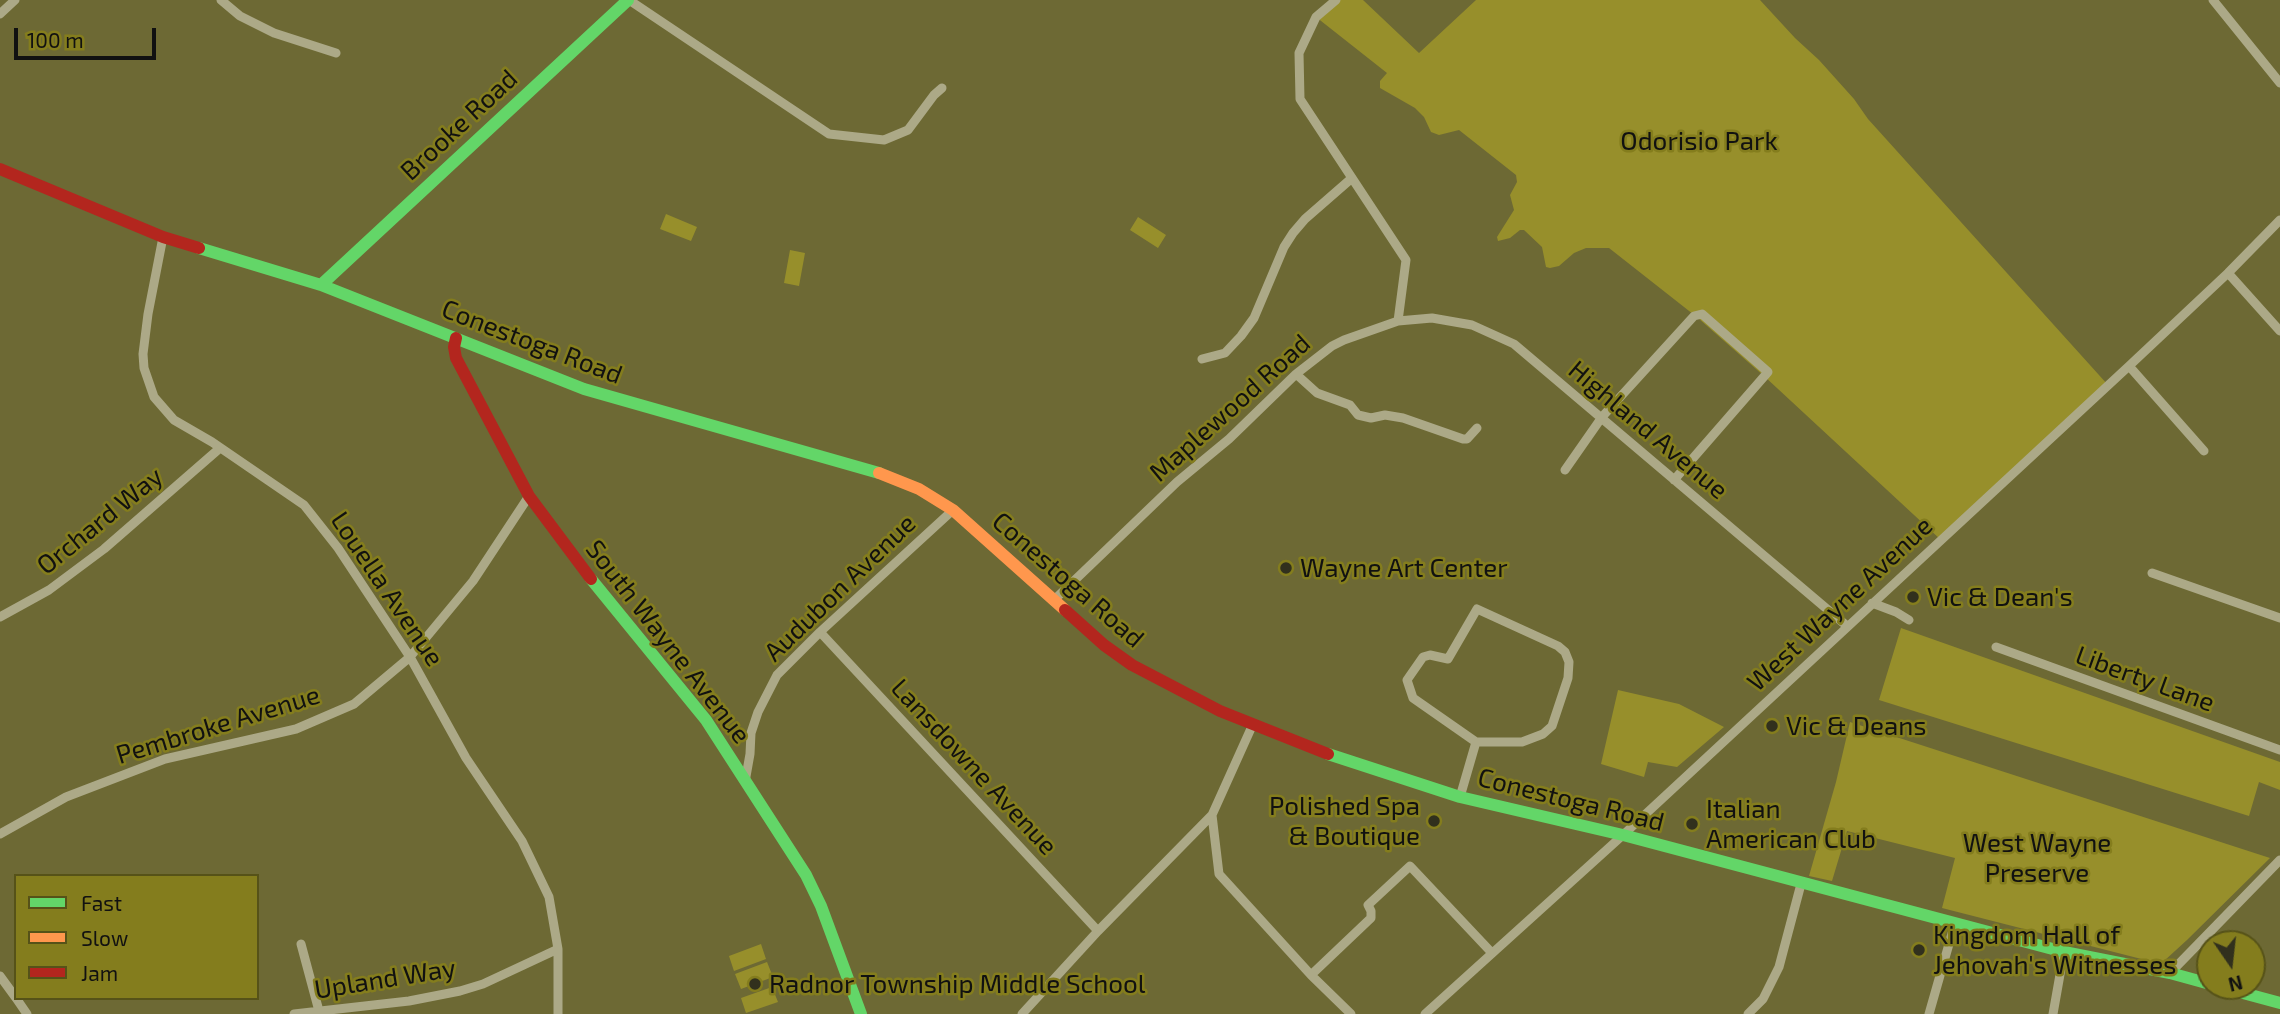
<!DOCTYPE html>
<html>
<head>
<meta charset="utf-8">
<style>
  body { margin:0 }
  #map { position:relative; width:2280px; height:1014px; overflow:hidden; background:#6d6934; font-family:"Exo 2",sans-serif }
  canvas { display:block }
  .legend { position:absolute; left:14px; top:874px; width:245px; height:126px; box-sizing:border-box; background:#847d1d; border:2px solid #565218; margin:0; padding:9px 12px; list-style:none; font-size:21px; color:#111 }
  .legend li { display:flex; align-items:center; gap:14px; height:35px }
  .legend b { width:35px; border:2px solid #565218 }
  .north { position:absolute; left:2196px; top:930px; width:70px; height:70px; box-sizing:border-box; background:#847d1d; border:2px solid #565218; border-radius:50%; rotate:166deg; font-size:19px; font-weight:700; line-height:28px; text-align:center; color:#111 }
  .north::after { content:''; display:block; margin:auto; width:24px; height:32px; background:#31301d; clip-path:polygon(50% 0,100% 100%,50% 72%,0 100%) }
  .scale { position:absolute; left:14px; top:28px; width:142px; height:32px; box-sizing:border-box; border:4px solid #111; border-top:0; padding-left:9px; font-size:21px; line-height:24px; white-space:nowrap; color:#111; -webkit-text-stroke:5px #847d1d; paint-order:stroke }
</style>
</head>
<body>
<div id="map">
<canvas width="2280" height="1014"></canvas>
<ul class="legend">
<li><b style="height:9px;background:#63d668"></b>Fast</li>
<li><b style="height:9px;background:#ff974d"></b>Slow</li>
<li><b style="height:9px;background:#b3261e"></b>Jam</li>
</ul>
<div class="north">N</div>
<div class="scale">100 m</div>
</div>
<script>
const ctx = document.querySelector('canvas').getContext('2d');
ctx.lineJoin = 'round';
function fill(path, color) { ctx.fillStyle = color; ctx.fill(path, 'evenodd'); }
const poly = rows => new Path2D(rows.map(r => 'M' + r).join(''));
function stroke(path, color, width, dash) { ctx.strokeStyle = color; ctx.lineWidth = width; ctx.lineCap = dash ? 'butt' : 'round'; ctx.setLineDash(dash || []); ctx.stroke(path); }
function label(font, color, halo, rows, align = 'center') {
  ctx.font = font + ' "Exo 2",sans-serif'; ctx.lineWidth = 5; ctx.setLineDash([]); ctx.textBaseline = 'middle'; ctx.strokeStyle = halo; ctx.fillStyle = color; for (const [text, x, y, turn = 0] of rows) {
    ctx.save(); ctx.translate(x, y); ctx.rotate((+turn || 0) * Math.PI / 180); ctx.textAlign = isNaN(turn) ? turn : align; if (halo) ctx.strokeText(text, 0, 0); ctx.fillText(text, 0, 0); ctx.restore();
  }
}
fill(poly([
  [1335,0,1363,0,1419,53,1476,0,1760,0,1795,38,1819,60,1854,99,1868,119,2108,385,1941,540,1764,376,1698,318,1609,248,1586,248,1574,253,1559,266,1550,268,1546,267,1542,247,1524,230,1520,230,1510,238,1498,241,1497,237,1514,210,1510,195,1517,182,1516,175,1459,130,1439,135,1431,132,1424,117,1415,108,1380,88,1380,81,1387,73,1316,17],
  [666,214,697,227,691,241,660,229],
  [1138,217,1166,235,1158,248,1130,230],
  [790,250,805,253,799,286,784,283],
  [1901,628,2280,762,2280,790,2259,782,2249,816,1879,700],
  [1618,690,1679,704,1724,727,1677,767,1648,762,1644,777,1601,764],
  [1850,722,2270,858,2187,940,2164,961,2157,963,1942,908,1955,858,1847,831,1832,881,1809,876,1836,782],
  [761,944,766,959,734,971,729,956],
  [767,962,773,977,741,989,735,974],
  [772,987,778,1002,746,1013,741,998]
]), '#978f2b');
stroke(poly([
  [221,0,240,16,274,33,336,53],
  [629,0,829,134,884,140,908,130,934,95,942,88],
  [2213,0,2280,83],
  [0,14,15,0],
  [163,237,148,314,143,354,144,368,154,397,174,420,212,442,304,505,338,548,410,657,466,758,522,841,549,897,558,949,558,1014],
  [2228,273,2280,331],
  [1398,321,1432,318,1472,325,1514,344,1847,626],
  [1202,359,1225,353,1241,336,1254,318,1284,247,1293,233,1305,219,1352,178],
  [2129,366,2204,451],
  [1296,374,1317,393,1350,405,1358,415,1371,418,1385,415,1403,418,1463,439,1467,439,1477,428],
  [1565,470,1602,417,1694,316,1702,314,1768,372,1674,480],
  [2152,573,2280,618],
  [1053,601,1177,482,1229,439,1296,374,1332,346,1344,340,1398,321,1406,260,1300,99,1299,53,1316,17,1336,0],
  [1872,603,1896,612,1909,620],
  [0,617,49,590,104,549,220,448],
  [820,632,1098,931],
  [1996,647,2280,750],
  [1253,724,1212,815,1219,874,1311,975,1351,1014],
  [745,782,750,754,751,733,758,712,777,675,820,632,953,510],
  [1460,797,1476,742,1522,742,1543,734,1552,726,1568,678,1569,662,1565,652,1558,646,1477,609,1448,659,1430,655,1423,657,1407,680,1413,698,1476,742],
  [0,834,66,797,165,759,296,729,354,704,410,657,473,581,529,496],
  [301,944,319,1011],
  [2170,973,2280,860],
  [1311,975,1371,918,1371,911,1368,905,1410,866,1492,953],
  [0,976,16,998],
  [16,998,27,1014],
  [294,1014,409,1001,460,991,483,984,558,949],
  [1022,1014,1098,931,1212,815],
  [1425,1014,1623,835,2129,366,2228,273,2280,220],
  [1748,1014,1763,999,1779,967,1801,884],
  [1929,1014,1955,923],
  [2053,1014,2064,952]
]), '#aca987', 9);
stroke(poly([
  [199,248,321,285,584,389,879,473],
  [321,285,628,0],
  [591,579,706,720,806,875,821,906,861,1014],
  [1328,754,1460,797,1623,835,2064,952,2170,973,2210,984],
  [2217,986,2280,1003]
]), '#63d668', 12);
stroke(poly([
  [879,473,919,489,953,510,1065,610]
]), '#ff974d', 12);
stroke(poly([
  [0,169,163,237,199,248],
  [456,338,454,347,456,358,529,496,591,579],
  [1065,610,1104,645,1132,665,1220,711,1328,754]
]), '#b3261e', 12);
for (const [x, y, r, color] of [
  [1286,568,7,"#31301d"],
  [1913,597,7,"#31301d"],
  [1772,726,7,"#31301d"],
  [1434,821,7,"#31301d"],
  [1692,824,7,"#31301d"],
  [1919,950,7,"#31301d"],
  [755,984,7,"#31301d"]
]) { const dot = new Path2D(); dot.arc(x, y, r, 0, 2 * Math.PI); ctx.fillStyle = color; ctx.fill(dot); stroke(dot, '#847d1d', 2.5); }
label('26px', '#111', '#847d1d', [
  ["Brooke Road",459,125,-43],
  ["Conestoga Road",532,342,21],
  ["Maplewood Road",1230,408,-42],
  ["Highland Avenue",1648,430,40],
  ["Orchard Way",100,521,-39],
  ["Conestoga Road",1068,580,41],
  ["Audubon Avenue",840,588,-44],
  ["Louella Avenue",387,589,56],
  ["West Wayne Avenue",1840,604,-43],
  ["South Wayne Avenue",668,642,52],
  ["Liberty Lane",2145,679,20],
  ["Pembroke Avenue",218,725,-17],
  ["Lansdowne Avenue",974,767,47],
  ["Conestoga Road",1571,800,14],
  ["Upland Way",385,979,-9]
]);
label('26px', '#111', '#847d1d', [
  ["Odorisio Park",1699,141],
  ["West Wayne",2037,843],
  ["Preserve",2037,873]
]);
label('26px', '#111', '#847d1d', [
  ["Wayne Art Center",1300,568],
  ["Vic & Dean's",1927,597],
  ["Vic & Deans",1786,726],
  ["Polished Spa",1420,806,"right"],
  ["& Boutique",1420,836,"right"],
  ["Italian",1706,809],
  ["American Club",1706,839],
  ["Kingdom Hall of",1933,935],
  ["Jehovah's Witnesses",1933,965],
  ["Radnor Township Middle School",769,984]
], 'left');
</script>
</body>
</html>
